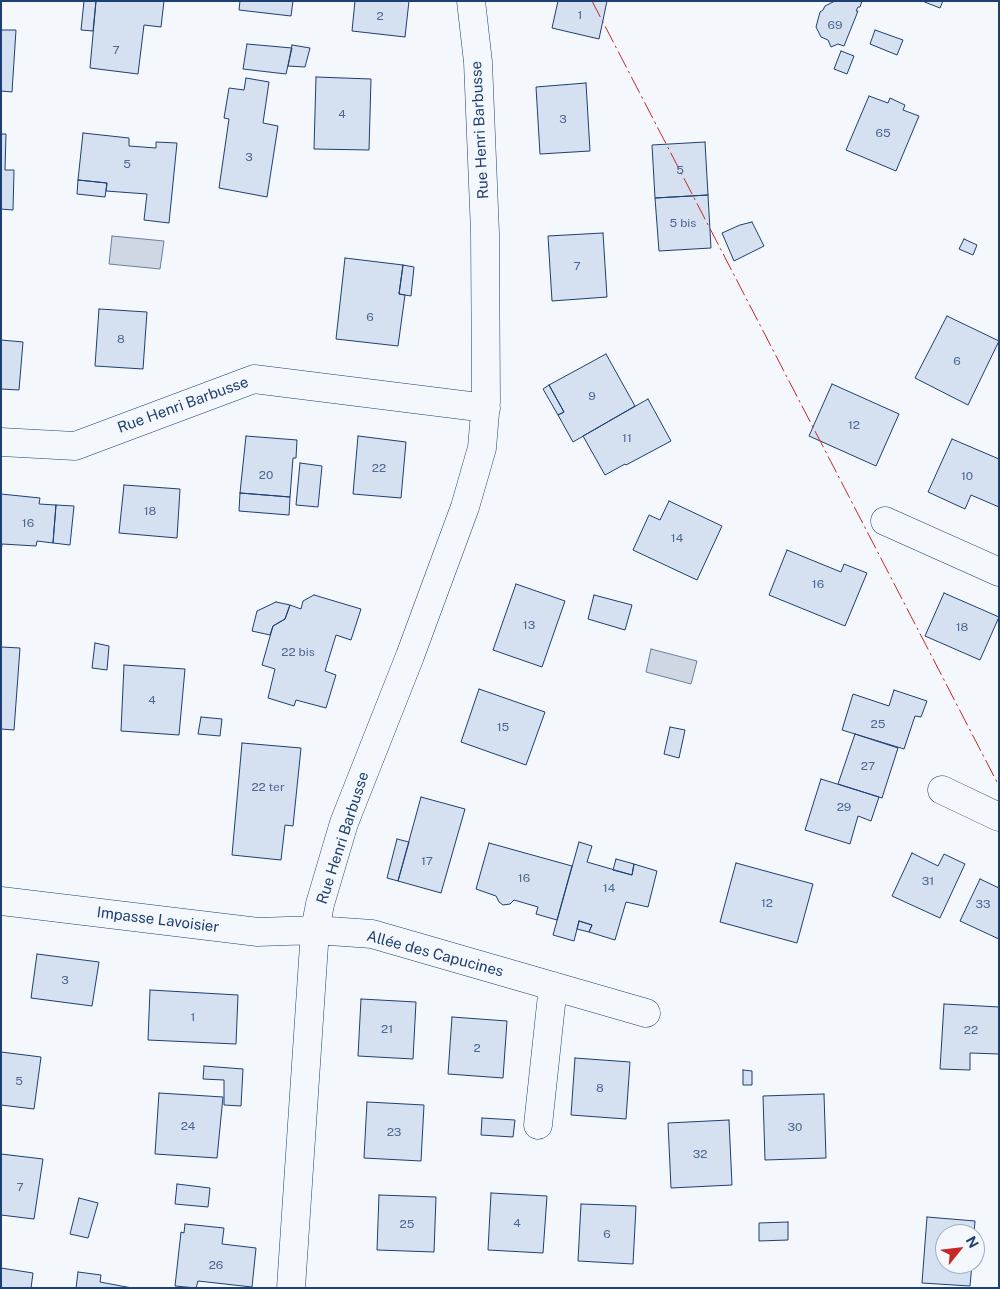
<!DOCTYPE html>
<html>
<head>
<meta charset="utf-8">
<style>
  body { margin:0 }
  #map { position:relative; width:1000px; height:1289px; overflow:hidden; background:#f4f7fb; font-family:"Public Sans",sans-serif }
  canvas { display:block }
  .frame { position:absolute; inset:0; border:2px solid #1d3f73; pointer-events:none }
  .north { position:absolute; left:935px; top:1224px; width:50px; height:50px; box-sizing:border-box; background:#f4f7fb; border:1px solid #9eadc5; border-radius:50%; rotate:61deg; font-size:14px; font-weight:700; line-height:20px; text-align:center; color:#1d3f73 }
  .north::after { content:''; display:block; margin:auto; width:18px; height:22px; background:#c62828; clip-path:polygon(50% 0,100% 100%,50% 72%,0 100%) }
</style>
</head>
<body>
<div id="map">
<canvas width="1000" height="1289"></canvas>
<div class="frame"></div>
<div class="north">N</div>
</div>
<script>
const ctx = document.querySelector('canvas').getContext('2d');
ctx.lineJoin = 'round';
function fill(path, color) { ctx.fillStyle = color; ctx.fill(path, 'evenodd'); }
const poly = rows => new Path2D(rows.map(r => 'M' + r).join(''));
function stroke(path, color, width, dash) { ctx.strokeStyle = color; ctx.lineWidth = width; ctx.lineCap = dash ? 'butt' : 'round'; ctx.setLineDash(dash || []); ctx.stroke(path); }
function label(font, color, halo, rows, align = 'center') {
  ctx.font = font + ' "Public Sans",sans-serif'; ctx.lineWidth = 4; ctx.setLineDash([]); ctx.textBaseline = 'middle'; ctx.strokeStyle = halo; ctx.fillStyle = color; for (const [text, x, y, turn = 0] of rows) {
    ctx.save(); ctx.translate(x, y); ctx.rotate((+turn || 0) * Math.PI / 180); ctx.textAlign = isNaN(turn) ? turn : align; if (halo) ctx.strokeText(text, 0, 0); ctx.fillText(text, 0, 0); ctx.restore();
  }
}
const water = poly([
  [112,236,164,241,160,269,109,264,112,236],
  [651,649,697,661,691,684,646,672,651,649]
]);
fill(water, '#cfd7e4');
stroke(water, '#687fa3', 1);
const building = poly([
  [84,1,96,1,93,31,81,30,84,1],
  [96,1,164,1,161,27,144,25,138,74,90,68,96,1],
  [240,1,293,1,291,16,239,10,240,1],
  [355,1,409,1,405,37,352,31,355,1],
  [558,1,607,1,599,39,552,28,558,1],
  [835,1,862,1,860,7,858,7,856,11,858,11,844,46,838,44,831,47,828,40,821,37,816,27,820,12,823,10,825,6,835,1],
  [922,1,943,1,940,8,922,1],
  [1,30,16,30,12,92,1,91,1,30],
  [875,30,903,40,897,55,870,44,875,30],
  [247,44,292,48,286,74,243,69,247,44],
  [292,45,310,48,305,67,288,66,292,45],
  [841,51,854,56,847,74,834,69,841,51],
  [316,77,371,79,369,150,314,149,316,77],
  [246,78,269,82,263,123,278,126,267,197,219,188,229,119,224,118,229,88,244,90,246,78],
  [586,83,590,151,540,154,536,87,586,83],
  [869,96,888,103,890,98,905,105,903,110,919,116,896,171,846,150,869,96],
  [83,133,129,138,129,146,156,148,156,142,177,143,169,223,144,220,147,194,106,191,107,183,78,180,83,133],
  [1,134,6,134,5,170,14,170,13,210,1,209,1,134],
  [705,142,708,195,655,198,652,145,705,142],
  [78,180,107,183,105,197,77,194,78,180],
  [708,195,711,248,659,251,655,198,708,195],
  [752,222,764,246,734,261,722,233,740,225,752,222],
  [603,233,607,297,552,301,548,236,603,233],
  [964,239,977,245,973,255,959,249,964,239],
  [345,258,403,265,399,294,405,295,398,346,336,339,345,258],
  [403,265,414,267,411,296,399,294,403,265],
  [99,309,147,312,143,369,95,366,99,309],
  [947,316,999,341,968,405,915,378,947,316],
  [1,340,23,342,19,390,1,389,1,340],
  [606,354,635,406,573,442,558,415,564,412,549,385,606,354],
  [832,384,899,414,876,466,809,436,832,384],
  [549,385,564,412,558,415,543,389,549,385],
  [648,399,671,441,626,465,625,464,605,475,583,436,648,399],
  [246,436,297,440,296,458,293,458,290,497,240,493,246,436],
  [358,436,406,442,401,498,353,494,358,436],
  [952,439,999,459,999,507,971,495,965,509,928,492,952,439],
  [300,463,322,466,318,507,296,505,300,463],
  [124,485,180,489,177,538,119,533,124,485],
  [240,493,290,497,289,515,239,511,240,493],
  [1,494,40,498,39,504,56,505,53,543,37,541,36,546,2,544,1,552,1,494],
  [669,501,722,526,697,580,633,550,649,515,660,520,669,501],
  [56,505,74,506,70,545,53,543,56,505],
  [787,550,841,572,844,564,867,573,845,626,769,595,787,550],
  [516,584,565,601,542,667,493,650,516,584],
  [944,593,999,617,980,660,925,636,944,593],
  [314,595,361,609,351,640,336,635,325,671,336,675,326,708,296,700,294,706,268,698,275,669,262,665,273,626,285,619,290,605,301,609,303,601,314,595],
  [594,595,632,605,625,630,588,619,594,595],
  [276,602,290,605,285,619,273,626,270,635,252,631,257,611,276,602],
  [95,643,109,646,107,670,92,668,95,643],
  [1,647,20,648,14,730,1,729,1,647],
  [124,665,185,669,179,735,121,731,124,665],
  [479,689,545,712,526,765,461,742,479,689],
  [894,690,927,701,921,717,915,716,904,749,842,730,853,694,889,706,894,690],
  [201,717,222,719,220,736,198,734,201,717],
  [670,727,685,730,679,758,664,754,670,727],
  [855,734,898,748,882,798,838,784,855,734],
  [242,743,301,748,293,826,285,825,281,860,232,855,242,743],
  [821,779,879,797,871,821,858,816,850,844,805,830,821,779],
  [421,797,465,809,441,893,398,881,421,797],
  [397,839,409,842,398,881,387,878,397,839],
  [579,842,592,846,587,862,632,875,634,864,657,871,648,907,626,902,615,940,589,932,592,925,579,921,574,941,553,935,579,842],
  [489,843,572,866,557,920,536,914,538,907,514,900,510,904,503,905,499,902,496,896,476,889,489,843],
  [912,853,938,866,944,854,965,864,940,918,892,896,912,853],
  [616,859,634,864,632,875,613,870,616,859],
  [736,863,813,884,797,943,720,922,736,863],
  [980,879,999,888,999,939,960,921,980,879],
  [579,921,592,925,589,932,577,929,579,921],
  [37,954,99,962,92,1006,31,998,37,954],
  [150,990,238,995,236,1044,148,1040,150,990],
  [361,999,416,1002,413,1059,358,1056,361,999],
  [944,1004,999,1007,999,1054,970,1053,970,1070,940,1069,944,1004],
  [452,1017,507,1021,503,1078,448,1074,452,1017],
  [1,1052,41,1057,34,1109,1,1105,1,1052],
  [575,1058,630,1062,626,1119,571,1115,575,1058],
  [204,1066,243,1069,241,1106,224,1105,224,1080,203,1079,204,1066],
  [743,1070,752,1071,752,1085,743,1085,743,1070],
  [159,1093,223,1097,217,1158,155,1154,159,1093],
  [824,1094,826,1158,765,1160,763,1096,824,1094],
  [367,1102,424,1105,421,1161,364,1158,367,1102],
  [482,1118,515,1120,513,1137,481,1135,482,1118],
  [729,1120,732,1185,671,1188,668,1123,729,1120],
  [1,1154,43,1159,34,1219,1,1215,1,1154],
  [177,1184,210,1188,208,1207,175,1204,177,1184],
  [491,1193,547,1196,543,1253,488,1250,491,1193],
  [379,1195,436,1197,434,1252,377,1250,379,1195],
  [79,1198,98,1203,88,1238,70,1234,79,1198],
  [581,1204,636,1206,633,1264,578,1261,581,1204],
  [927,1217,975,1221,974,1234,945,1234,945,1264,972,1264,970,1286,922,1283,927,1217],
  [788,1222,788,1240,759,1241,759,1223,788,1222],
  [185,1224,224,1228,222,1244,256,1248,252,1287,198,1281,196,1288,175,1286,181,1232,184,1233,185,1224],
  [1,1268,33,1273,31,1288,1,1288,1,1268],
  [78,1272,101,1275,100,1282,132,1288,76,1288,78,1272]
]);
fill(building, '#d5e0f0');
stroke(building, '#1d3f73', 1);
const minor = poly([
  [1,442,75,446,254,379,486,408],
  [885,521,999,572],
  [942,790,999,817],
  [1,901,258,932,315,930,372,934,646,1013],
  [538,1125,553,986],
  [291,1288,315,930,320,904,344,823,410,656,465,507,482,448,486,401,485,233,478,62,471,1]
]);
stroke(minor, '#1d3f73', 29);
stroke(minor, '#f4f7fb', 28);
stroke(poly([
  [592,1,999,786]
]), '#c62828', 1, [18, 4, 2.5, 4]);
label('12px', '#4b6792', null, [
  ["1",580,15],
  ["2",380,16],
  ["69",835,25],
  ["7",116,50],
  ["4",342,114],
  ["3",563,119],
  ["65",883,133],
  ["3",249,157],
  ["5",127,164],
  ["5",680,170],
  ["5 bis",683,223],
  ["7",577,266],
  ["6",370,317],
  ["8",121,339],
  ["6",957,361],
  ["9",592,396],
  ["12",854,425],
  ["11",627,438],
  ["22",379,468],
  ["20",266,475],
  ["10",967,476],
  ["18",150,511],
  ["16",28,523],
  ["14",677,538],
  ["16",818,584],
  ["13",529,625],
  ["18",962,627],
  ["22 bis",298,652],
  ["4",152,700],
  ["25",878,724],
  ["15",503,727],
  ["27",868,766],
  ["22 ter",268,787],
  ["29",844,807],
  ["17",427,861],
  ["16",524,878],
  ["31",928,881],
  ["14",609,888],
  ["12",767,903],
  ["33",983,904],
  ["3",65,980],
  ["1",193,1017],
  ["21",387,1029],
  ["22",971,1030],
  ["2",477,1048],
  ["5",19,1081],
  ["8",600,1088],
  ["24",188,1126],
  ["30",795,1127],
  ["23",394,1132],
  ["32",700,1154],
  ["7",20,1187],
  ["4",517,1223],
  ["25",407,1224],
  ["6",607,1234],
  ["26",216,1265]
]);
label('15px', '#1d3f73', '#f4f7fb', [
  ["Rue Henri Barbusse",480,130,-93],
  ["Rue Henri Barbusse",183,405,-20],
  ["Rue Henri Barbusse",343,838,-72],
  ["Impasse Lavoisier",158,920,7],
  ["Allée des Capucines",435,954,15]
]);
</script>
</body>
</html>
